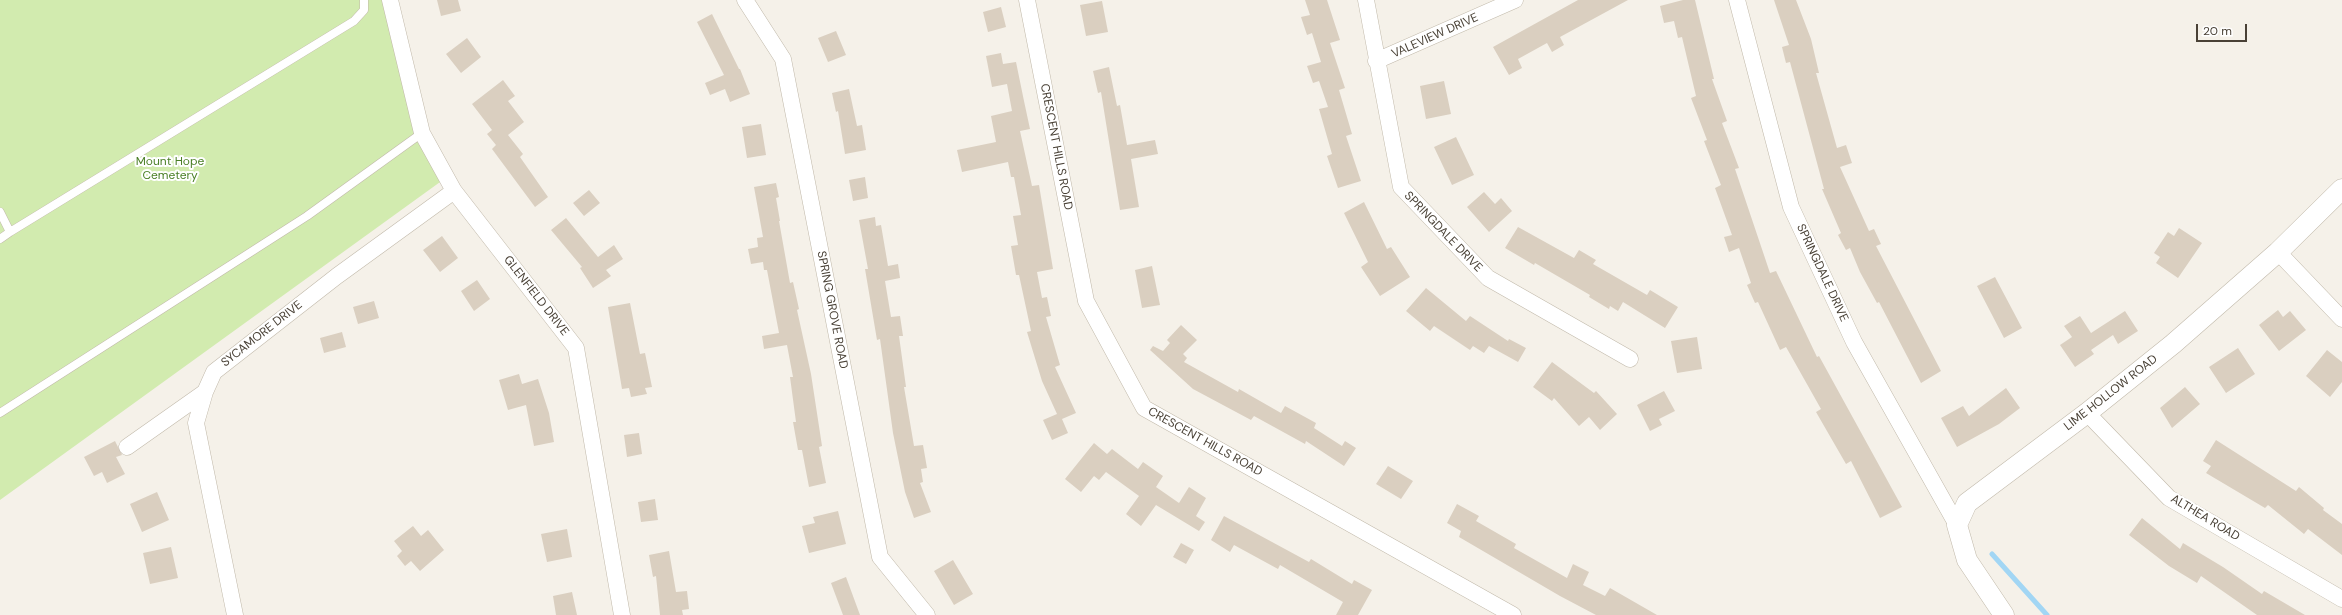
<!DOCTYPE html>
<html>
<head>
<meta charset="utf-8">
<style>
  body { margin:0 }
  #map { position:relative; width:2342px; height:615px; overflow:hidden; background:#f5f1e9; font-family:"DM Sans",sans-serif }
  canvas { display:block }
  .scale { position:absolute; left:2196px; top:24px; width:51px; height:18px; box-sizing:border-box; border:2px solid #494136; border-top:0; padding-left:5px; font-size:12px; line-height:14px; white-space:nowrap; color:#494136; -webkit-text-stroke:3px #fff; paint-order:stroke }
</style>
</head>
<body>
<div id="map">
<canvas width="2342" height="615"></canvas>
<div class="scale">20 m</div>
</div>
<script>
const ctx = document.querySelector('canvas').getContext('2d');
ctx.lineJoin = 'round';
function fill(path, color) { ctx.fillStyle = color; ctx.fill(path, 'evenodd'); }
const poly = rows => new Path2D(rows.map(r => 'M' + r).join(''));
function stroke(path, color, width, dash) { ctx.strokeStyle = color; ctx.lineWidth = width; ctx.lineCap = dash ? 'butt' : 'round'; ctx.setLineDash(dash || []); ctx.stroke(path); }
function label(font, color, halo, rows, align = 'center') {
  ctx.font = font + ' "DM Sans",sans-serif'; ctx.lineWidth = 4; ctx.setLineDash([]); ctx.textBaseline = 'middle'; ctx.strokeStyle = halo; ctx.fillStyle = color; for (const [text, x, y, turn = 0] of rows) {
    ctx.save(); ctx.translate(x, y); ctx.rotate((+turn || 0) * Math.PI / 180); ctx.textAlign = isNaN(turn) ? turn : align; if (halo) ctx.strokeText(text, 0, 0); ctx.fillText(text, 0, 0); ctx.restore();
  }
}
fill(poly([
  [0,0,390,0,412,86,447,177,0,500]
]), '#d2ebaf');
stroke(poly([
  [1992,554,2047,615]
]), '#a2d6f4', 5);
fill(poly([
  [437,0,458,0,461,11,441,16],
  [1305,0,1327,0,1340,40,1330,43,1345,88,1339,90,1352,134,1346,136,1361,181,1338,188,1327,156,1332,154,1319,109,1328,107,1319,81,1313,83,1307,66,1321,62,1312,33,1307,35,1301,17,1310,15],
  [1578,0,1628,0,1560,37,1564,45,1552,52,1547,43,1518,59,1522,68,1509,75,1493,47],
  [1683,0,1695,0,1714,79,1712,79,1727,121,1722,123,1739,168,1735,169,1770,273,1776,271,1817,357,1819,356,1902,507,1880,518,1851,461,1846,464,1816,412,1821,409,1790,354,1786,347,1780,350,1758,302,1755,303,1747,285,1751,283,1739,248,1729,252,1724,237,1732,235,1715,188,1721,185,1704,141,1707,140,1691,98,1696,96,1682,37,1678,38,1674,21,1664,23,1660,6],
  [1774,0,1796,0,1811,39,1819,73,1816,73,1837,148,1846,145,1852,163,1840,167,1869,231,1874,229,1881,244,1876,246,1941,371,1921,383,1879,302,1877,303,1860,272,1850,248,1846,250,1838,235,1841,233,1822,189,1824,189,1790,62,1786,63,1782,47,1789,45],
  [1102,1,1108,32,1086,36,1080,5],
  [1001,7,1006,27,988,32,983,12],
  [712,14,739,69,740,69,750,94,730,102,725,89,710,95,705,83,724,75,697,22],
  [836,31,846,55,828,62,818,38],
  [467,38,481,57,461,73,446,54],
  [1001,53,1003,64,1016,62,1024,101,1030,129,1020,131,1032,186,1039,185,1053,269,1037,272,1042,298,1047,297,1051,316,1046,317,1060,365,1055,367,1076,413,1062,419,1068,433,1052,440,1043,420,1057,414,1042,381,1027,332,1031,331,1019,275,1016,275,1011,246,1018,245,1013,216,1021,215,1014,177,1011,177,1008,162,962,172,957,150,996,142,991,116,1012,111,1007,84,992,87,986,56],
  [1109,67,1117,106,1120,105,1127,145,1155,140,1158,154,1131,159,1139,207,1120,210,1101,92,1098,93,1093,71],
  [503,80,515,96,508,101,524,122,508,135,523,154,520,157,548,197,535,207,492,149,496,145,487,134,492,130,472,104],
  [1444,81,1451,114,1426,119,1420,86],
  [849,89,857,126,862,125,866,150,845,154,838,111,836,112,832,93],
  [761,124,766,155,747,158,742,127],
  [1456,137,1474,175,1452,185,1434,147],
  [865,177,868,198,853,201,849,180],
  [776,183,779,197,776,198,780,221,779,221,790,283,793,282,799,309,797,310,811,374,822,446,819,447,826,483,809,487,802,450,798,450,793,422,796,422,790,377,793,377,787,345,764,349,762,336,779,333,767,270,764,270,763,262,751,264,748,249,758,247,757,238,763,237,754,187],
  [589,190,600,203,584,216,573,203],
  [1484,192,1495,204,1501,198,1512,211,1489,232,1467,207],
  [1364,202,1387,249,1391,247,1410,277,1380,296,1361,267,1368,262,1344,213],
  [875,217,876,226,881,225,888,266,898,264,900,278,885,281,891,317,900,316,903,336,899,336,906,387,904,387,914,446,923,445,927,468,921,469,923,482,920,483,931,512,914,518,905,492,893,433,880,339,877,340,865,269,868,269,859,220],
  [566,218,598,257,614,245,623,259,606,270,611,276,593,288,580,268,582,267,551,230],
  [1518,227,1574,258,1579,250,1596,260,1593,264,1647,295,1650,290,1678,307,1665,328,1623,302,1618,311,1610,306,1609,309,1589,297,1590,295,1535,263,1534,265,1505,248],
  [2179,228,2202,243,2178,278,2156,263,2160,257,2154,253,2168,232,2174,236],
  [442,236,458,258,440,272,423,250],
  [1152,266,1160,305,1142,308,1135,270],
  [1995,277,2022,328,2004,338,1977,286],
  [477,280,490,299,474,311,461,291],
  [1426,288,1466,321,1470,316,1508,341,1509,339,1526,348,1518,362,1489,346,1484,353,1473,346,1470,350,1434,326,1430,331,1406,311],
  [374,301,379,318,358,324,353,307],
  [630,303,640,354,645,353,652,387,645,388,647,394,631,397,629,388,622,389,608,307],
  [2278,310,2283,317,2290,311,2306,330,2279,351,2259,325],
  [2125,311,2138,331,2118,344,2113,335,2091,350,2094,354,2075,367,2060,345,2072,337,2064,326,2080,316,2091,333],
  [1181,325,1197,340,1183,354,1187,358,1184,362,1238,392,1239,389,1281,413,1285,406,1316,423,1314,428,1342,446,1345,441,1356,448,1344,466,1306,441,1305,444,1254,416,1251,420,1193,389,1150,350,1153,346,1163,351,1170,343,1167,340],
  [342,332,346,347,324,353,320,338],
  [1697,337,1702,369,1677,373,1671,341],
  [2238,348,2255,374,2226,393,2209,367],
  [2327,350,2342,362,2342,382,2330,397,2306,376],
  [1552,362,1594,393,1596,391,1617,414,1600,430,1589,417,1579,426,1554,398,1552,401,1533,387],
  [519,374,522,384,538,379,549,413,554,442,534,446,526,405,508,410,499,380],
  [2185,387,2200,404,2172,428,2160,408],
  [2006,388,2020,408,1999,424,1957,447,1941,418,1963,406,1969,416],
  [1664,391,1675,411,1659,419,1662,425,1650,431,1637,405],
  [639,433,642,454,627,457,624,435],
  [2216,440,2296,491,2299,487,2324,508,2323,510,2342,524,2342,555,2308,529,2304,534,2268,505,2265,508,2206,473,2211,466,2203,461],
  [115,441,122,455,116,457,125,474,107,483,102,472,94,476,84,457],
  [1094,443,1107,454,1112,449,1138,469,1143,462,1163,476,1156,487,1179,503,1189,487,1206,498,1196,516,1205,522,1199,531,1156,505,1141,526,1126,514,1139,496,1106,472,1099,480,1094,476,1081,492,1065,479],
  [1388,466,1413,481,1401,499,1376,484],
  [157,492,169,520,142,532,130,504],
  [655,499,658,520,641,522,638,502],
  [1457,504,1479,516,1476,521,1516,544,1514,548,1567,578,1573,564,1589,572,1583,585,1605,596,1610,588,1657,615,1596,615,1560,596,1459,537,1461,531,1447,523],
  [838,511,846,544,809,553,802,526,815,523,813,517],
  [1224,516,1309,562,1311,559,1352,584,1354,580,1372,590,1358,615,1336,615,1343,602,1280,565,1278,569,1234,545,1230,552,1211,540],
  [2142,518,2180,549,2183,543,2223,567,2262,594,2264,591,2305,615,2257,615,2201,576,2197,583,2169,566,2129,535],
  [413,526,421,536,428,530,444,550,420,571,411,561,405,566,397,556,402,551,394,541],
  [567,529,572,557,547,562,541,534],
  [1181,543,1194,550,1186,564,1173,557],
  [171,547,178,578,150,584,143,553],
  [669,551,676,592,687,591,689,609,682,610,683,615,660,615,656,576,653,577,649,555],
  [953,560,973,594,954,605,934,571],
  [846,577,860,615,843,615,831,583],
  [572,592,577,615,556,615,553,596]
]), '#dacfc0');
const service = poly([
  [0,212,10,232,354,21,364,10,364,0],
  [0,239,10,232],
  [0,413,307,216,422,133]
]);
const minor = poly([
  [390,0,422,133,454,191,576,348,622,615],
  [745,0,783,59,880,557,927,615],
  [1027,0,1086,301,1144,408,1513,615],
  [1366,0,1401,187,1488,278,1630,359],
  [1737,0,1791,207,1854,342,1957,525],
  [1376,61,1515,0],
  [2278,252,2342,319],
  [2087,413,2169,498,2342,599],
  [127,447,205,392],
  [235,615,196,423,205,392,214,372,337,276,454,191]
]);
const tertiary = poly([
  [2004,615,1967,560,1957,525,1967,503,2087,413,2173,344,2278,252,2342,189]
]);
stroke(service, '#c1b9aa', 9);
stroke(minor, '#c1b9aa', 17);
stroke(tertiary, '#c1b9aa', 21);
stroke(service, '#fff', 8);
stroke(minor, '#fff', 16);
stroke(tertiary, '#fff', 20);
label('12px', '#494136', '#fff', [
  ["VALEVIEW DRIVE",1435,36,-24],
  ["CRESCENT HILLS ROAD",1056,147,79],
  ["SPRINGDALE DRIVE",1443,232,46],
  ["SPRINGDALE DRIVE",1822,273,65],
  ["GLENFIELD DRIVE",536,296,52],
  ["SPRING GROVE ROAD",832,310,79],
  ["SYCAMORE DRIVE",262,334,-38],
  ["LIME HOLLOW ROAD",2111,393,-38],
  ["CRESCENT HILLS ROAD",1205,442,29],
  ["ALTHEA ROAD",2205,518,31]
]);
label('12px', '#4a7f26', '#fff', [
  ["Mount Hope",170,162],
  ["Cemetery",170,176]
]);
</script>
</body>
</html>
